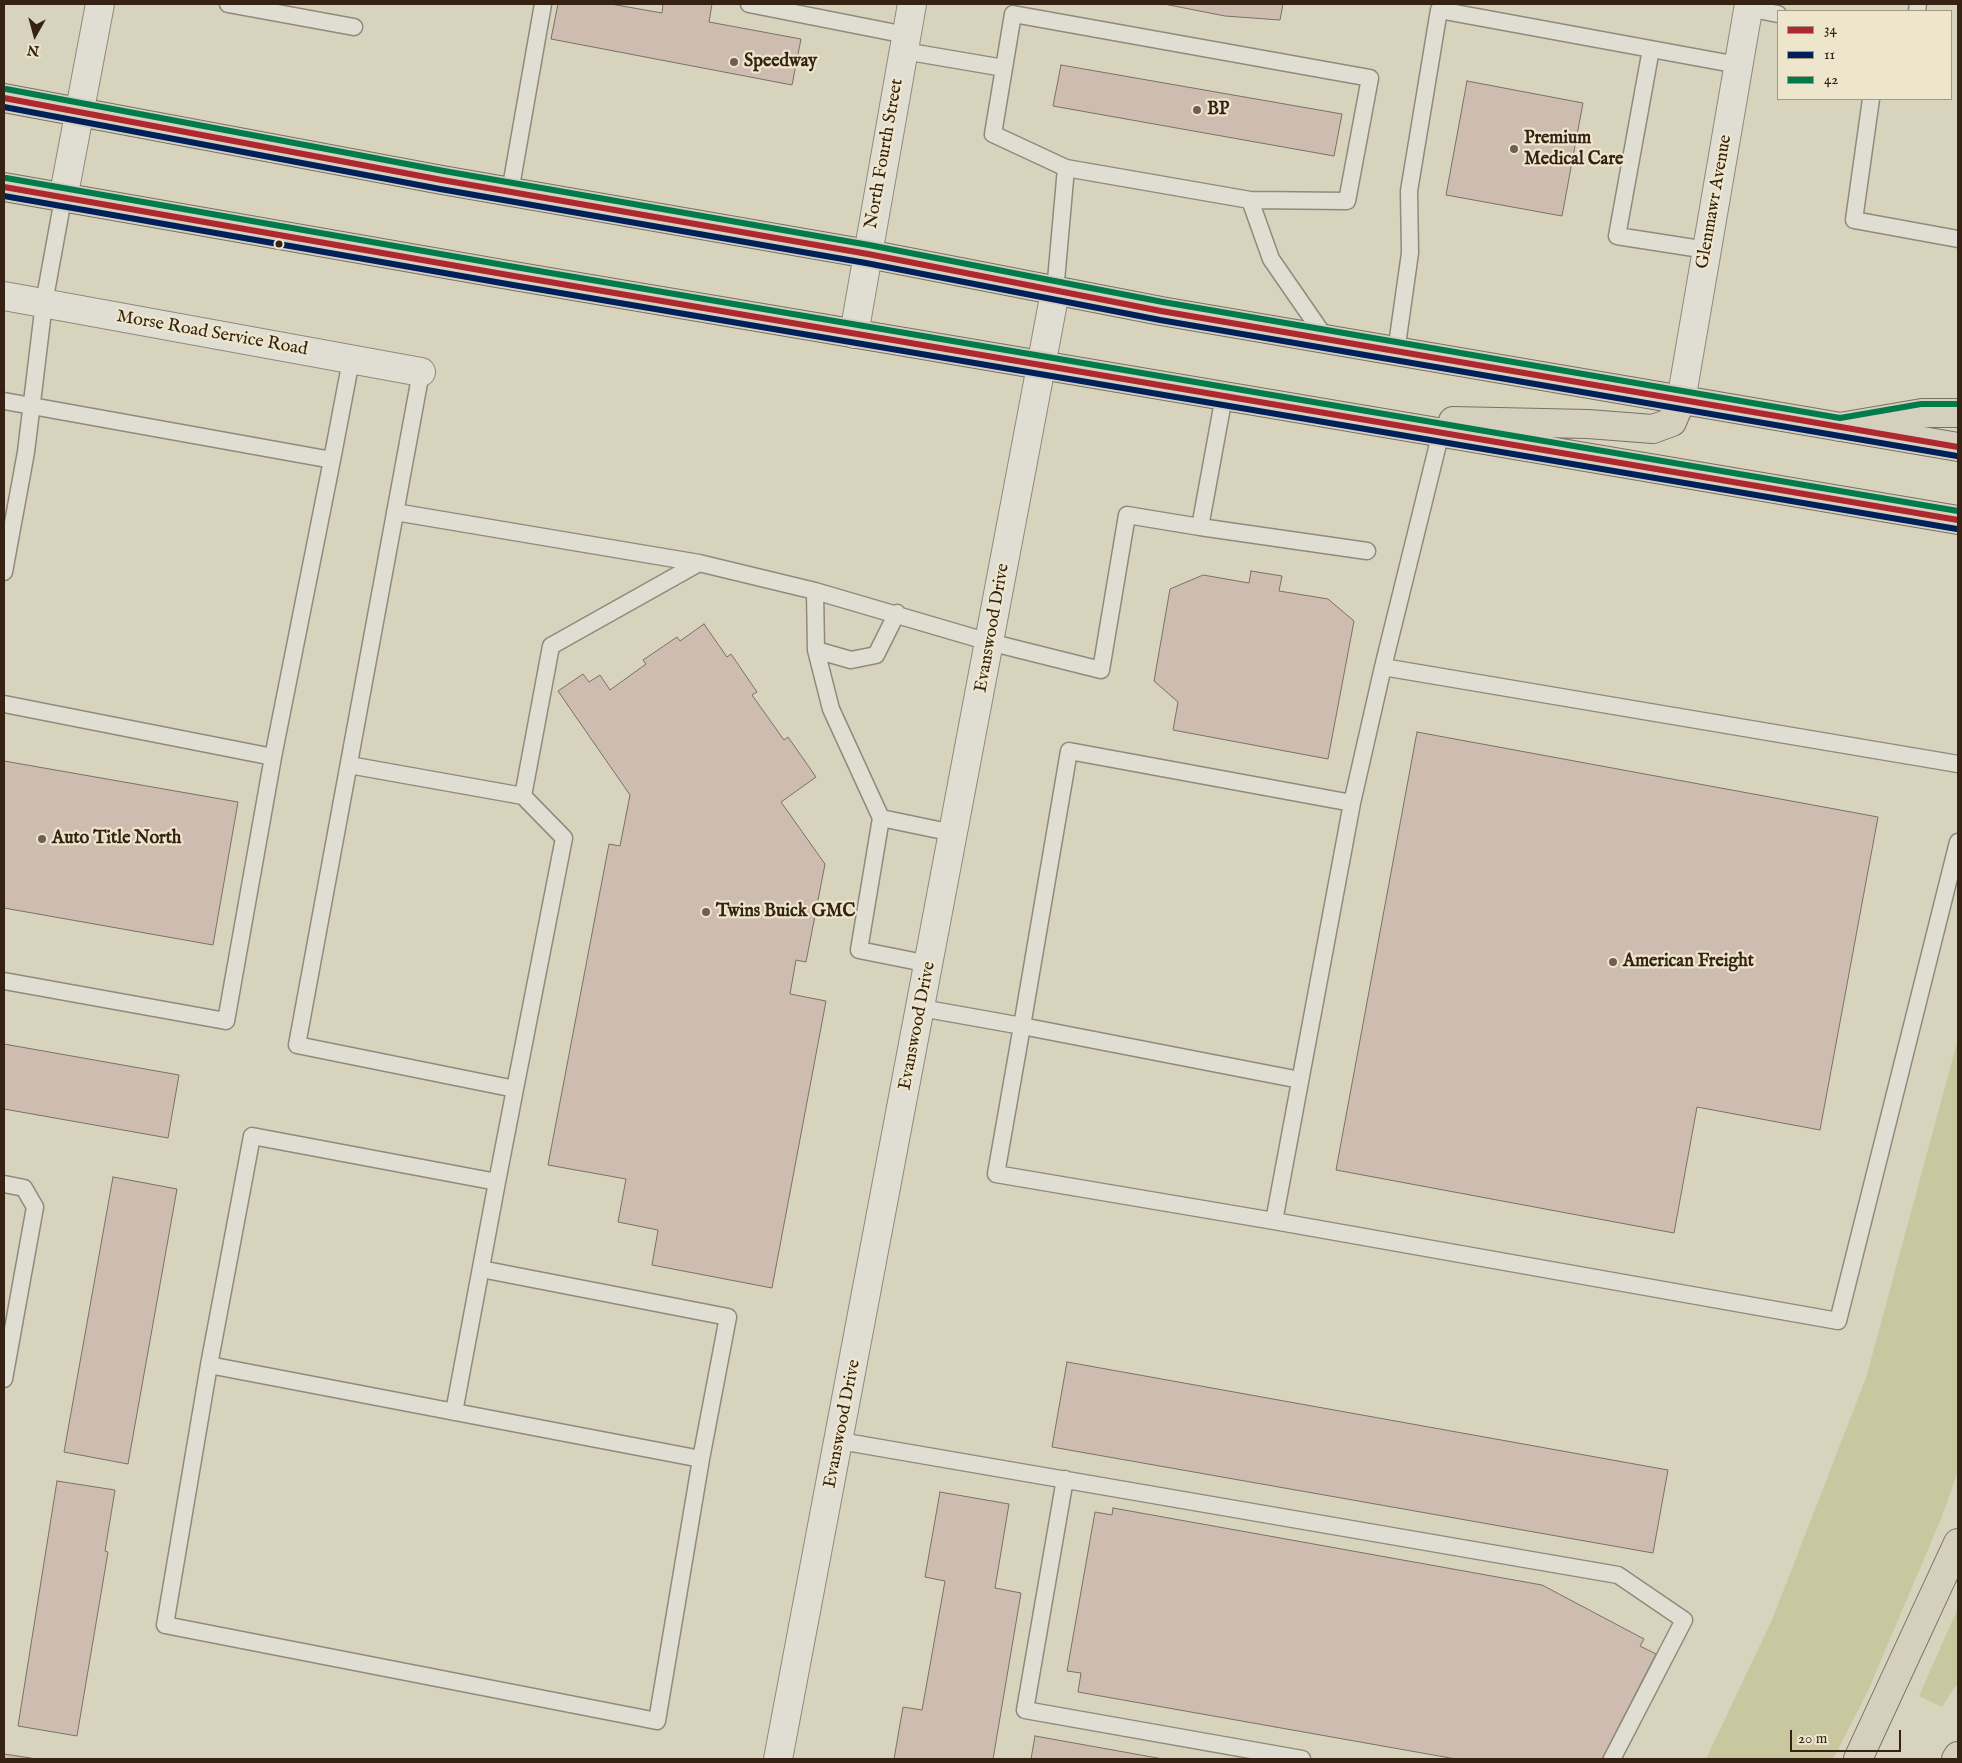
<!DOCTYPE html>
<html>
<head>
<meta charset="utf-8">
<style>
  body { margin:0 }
  #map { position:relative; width:1962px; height:1763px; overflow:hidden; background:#d8d3bd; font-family:"IM FELL English",serif }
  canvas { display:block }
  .frame { position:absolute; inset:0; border:5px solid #352212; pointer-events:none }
  .legend { position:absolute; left:1777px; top:10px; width:175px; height:90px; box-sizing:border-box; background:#ede6cc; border:1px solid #a39882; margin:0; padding:6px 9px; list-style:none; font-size:15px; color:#352212 }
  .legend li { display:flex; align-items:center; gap:10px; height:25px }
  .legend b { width:25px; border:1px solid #a39882 }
  .north { position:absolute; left:10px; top:10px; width:50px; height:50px; -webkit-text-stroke:4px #ede6cc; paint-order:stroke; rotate:187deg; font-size:14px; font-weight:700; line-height:20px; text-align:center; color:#352212 }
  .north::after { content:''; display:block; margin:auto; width:18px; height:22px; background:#352212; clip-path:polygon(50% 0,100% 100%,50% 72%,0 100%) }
  .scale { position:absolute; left:1790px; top:1730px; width:111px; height:22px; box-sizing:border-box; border:2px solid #352212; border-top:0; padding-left:6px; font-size:15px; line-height:18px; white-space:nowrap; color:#352212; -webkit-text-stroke:4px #ede6cc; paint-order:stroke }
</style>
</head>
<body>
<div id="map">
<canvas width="1962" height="1763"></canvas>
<div class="frame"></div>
<ul class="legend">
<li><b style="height:6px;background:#af272f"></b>34</li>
<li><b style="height:6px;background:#00205b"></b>11</li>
<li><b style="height:6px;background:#007b4b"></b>42</li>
</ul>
<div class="north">N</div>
<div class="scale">20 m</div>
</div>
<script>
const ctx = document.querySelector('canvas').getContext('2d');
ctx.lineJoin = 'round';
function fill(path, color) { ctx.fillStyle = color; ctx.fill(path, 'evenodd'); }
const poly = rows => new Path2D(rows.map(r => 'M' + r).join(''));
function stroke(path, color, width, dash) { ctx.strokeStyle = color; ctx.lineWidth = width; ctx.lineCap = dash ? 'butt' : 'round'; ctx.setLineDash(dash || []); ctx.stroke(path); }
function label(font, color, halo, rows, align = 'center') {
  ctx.font = font + ' "IM FELL English",serif'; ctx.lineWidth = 4.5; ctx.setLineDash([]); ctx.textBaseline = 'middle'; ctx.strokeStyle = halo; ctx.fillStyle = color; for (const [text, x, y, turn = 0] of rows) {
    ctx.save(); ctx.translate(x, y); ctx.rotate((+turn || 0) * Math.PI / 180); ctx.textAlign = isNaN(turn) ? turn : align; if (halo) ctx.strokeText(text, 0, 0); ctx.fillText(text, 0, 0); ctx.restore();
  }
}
fill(poly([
  [1958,1039,1958,1471,1941,1519,1867,1693,1833,1759,1706,1759,1772,1620,1866,1378],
  [1958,1608,1958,1682,1942,1707,1919,1696]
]), '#c8c79f');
const building = poly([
  [558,4,611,4,662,13,663,4,712,4,709,22,801,39,792,85,551,39,558,4],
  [1164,4,1283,4,1280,20,1225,16,1164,4],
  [1061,65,1342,114,1334,156,1053,106,1061,65],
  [1467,81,1583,103,1562,216,1446,195,1467,81],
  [1251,571,1282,576,1279,591,1328,599,1354,621,1328,759,1173,730,1178,702,1154,681,1170,589,1203,575,1249,583,1251,571],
  [704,624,727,657,731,654,757,692,752,695,784,740,788,737,816,777,781,802,825,864,806,962,796,960,790,994,826,1001,772,1288,652,1265,658,1230,618,1222,626,1179,548,1165,609,844,620,846,630,795,558,691,583,674,589,682,600,675,610,690,646,664,643,660,677,637,680,641,704,624],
  [1417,732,1878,817,1820,1130,1697,1107,1674,1233,1336,1170,1417,732],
  [4,761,238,802,213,945,4,908,4,761],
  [4,1044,179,1075,168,1138,4,1109,4,1044],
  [113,1177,177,1189,128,1464,64,1452,113,1177],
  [1067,1362,1668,1470,1653,1553,1052,1447,1067,1362],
  [57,1481,115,1490,105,1551,108,1552,77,1736,18,1726,57,1481],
  [940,1492,1009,1504,995,1588,1021,1593,993,1759,894,1759,903,1707,922,1710,945,1581,925,1577,940,1492],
  [1113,1508,1542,1585,1644,1639,1640,1646,1656,1654,1602,1759,1456,1759,1078,1692,1081,1673,1067,1671,1095,1512,1112,1515,1113,1508],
  [1035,1736,1163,1759,1031,1759,1035,1736],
  [4,1754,11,1755,37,1759,4,1759,4,1754]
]);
fill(building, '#cebcb1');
stroke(building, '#787265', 1);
const service = poly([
  [228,4,354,27],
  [749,4,906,35],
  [1748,8,1778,14],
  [1917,11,1918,4],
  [1651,49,1617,236,1707,250],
  [904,51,1004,68],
  [1871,99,1854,220,1958,239],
  [510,192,543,4],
  [1250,200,1271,259,1327,340],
  [1055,292,1066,168,1250,200,1347,201,1370,78,1013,14,993,134,1066,168],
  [1396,352,1410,253,1409,191,1439,10,1738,65],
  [4,401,332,460,273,757],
  [332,460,351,360],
  [395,512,699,563],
  [1200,527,1367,551],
  [4,572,26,452,44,303,63,199],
  [815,591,816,650,831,709,881,818,859,950,929,964],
  [816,650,851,660,876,655,897,613],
  [1383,667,1958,764],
  [4,704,273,757,226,1021,4,981],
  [349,765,523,796],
  [881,818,953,833],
  [921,1008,1022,1026,996,1174,1274,1221,1352,803,1383,667,1441,432],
  [1300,1080,1022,1026,1069,751,1352,803],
  [515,1089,564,838,523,796,551,646,699,563,815,591,989,642,1101,670,1127,515,1200,527,1224,396],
  [4,1184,24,1188,35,1207,4,1379],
  [1274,1221,1838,1321,1958,842],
  [481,1269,728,1317,701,1459],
  [209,1365,165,1625,657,1721,701,1459,209,1365,252,1136,497,1182,515,1089,297,1045,421,372],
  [454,1412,497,1182],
  [840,1441,1618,1575,1684,1620,1612,1759],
  [1065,1479,1025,1710,1302,1759]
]);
const minor = poly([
  [63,199,100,4],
  [4,296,421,372],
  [854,334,912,4],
  [1681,401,1749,4],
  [778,1759,1055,292]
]);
const primary = poly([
  [4,98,442,180,868,254,1161,311,1958,447],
  [4,187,514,276,1958,520],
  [1453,421,1588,424,1653,429,1672,422,1681,401]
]);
const motorway = poly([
  [1840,427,1922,413,1958,413],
  [1858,1759,1958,1543],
  [1956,1759,1958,1756]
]);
stroke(service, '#8f8a7c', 19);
stroke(minor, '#8f8a7c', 30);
stroke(primary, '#787265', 30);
stroke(motorway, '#787265', 30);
stroke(service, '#e0ded3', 16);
stroke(minor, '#e0ded3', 28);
stroke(primary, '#d5cfbe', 28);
stroke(motorway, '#d5cfbe', 28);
stroke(poly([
  [4,98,442,180,868,254,1161,311,1958,447],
  [4,187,514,276,1958,520]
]), '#af272f', 6);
stroke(poly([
  [4,107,440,189,866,263,1160,320,1957,456],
  [4,196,513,285,1957,529]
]), '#00205b', 6);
stroke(poly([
  [6,89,444,171,869,245,1163,302,1840,418,1921,404,1958,404],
  [6,178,515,267,1958,511]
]), '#007b4b', 6);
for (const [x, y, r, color] of [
  [734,62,5,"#6e604e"],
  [1197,110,5,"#6e604e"],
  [1514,149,5,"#6e604e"],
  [279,244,4.5,"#352212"],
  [42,839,5,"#6e604e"],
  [706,912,5,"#6e604e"],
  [1613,962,5,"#6e604e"]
]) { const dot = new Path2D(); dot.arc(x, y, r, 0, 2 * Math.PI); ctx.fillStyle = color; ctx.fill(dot); stroke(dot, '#ede6cc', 2); }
label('bold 18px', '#352212', '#ede6cc', [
  ["Speedway",744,62],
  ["BP",1207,110],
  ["Premium",1524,139],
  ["Medical Care",1524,160],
  ["Auto Title North",52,839],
  ["Twins Buick GMC",716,912],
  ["American Freight",1623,962]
], 'left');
label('18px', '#352212', '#ede6cc', [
  ["North Fourth Street",885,154,-80],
  ["Glenmawr Avenue",1715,202,-80],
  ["Morse Road Service Road",212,334,10],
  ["Evanswood Drive",993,628,-80],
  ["Evanswood Drive",918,1026,-79],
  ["Evanswood Drive",843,1424,-79]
]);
</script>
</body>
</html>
